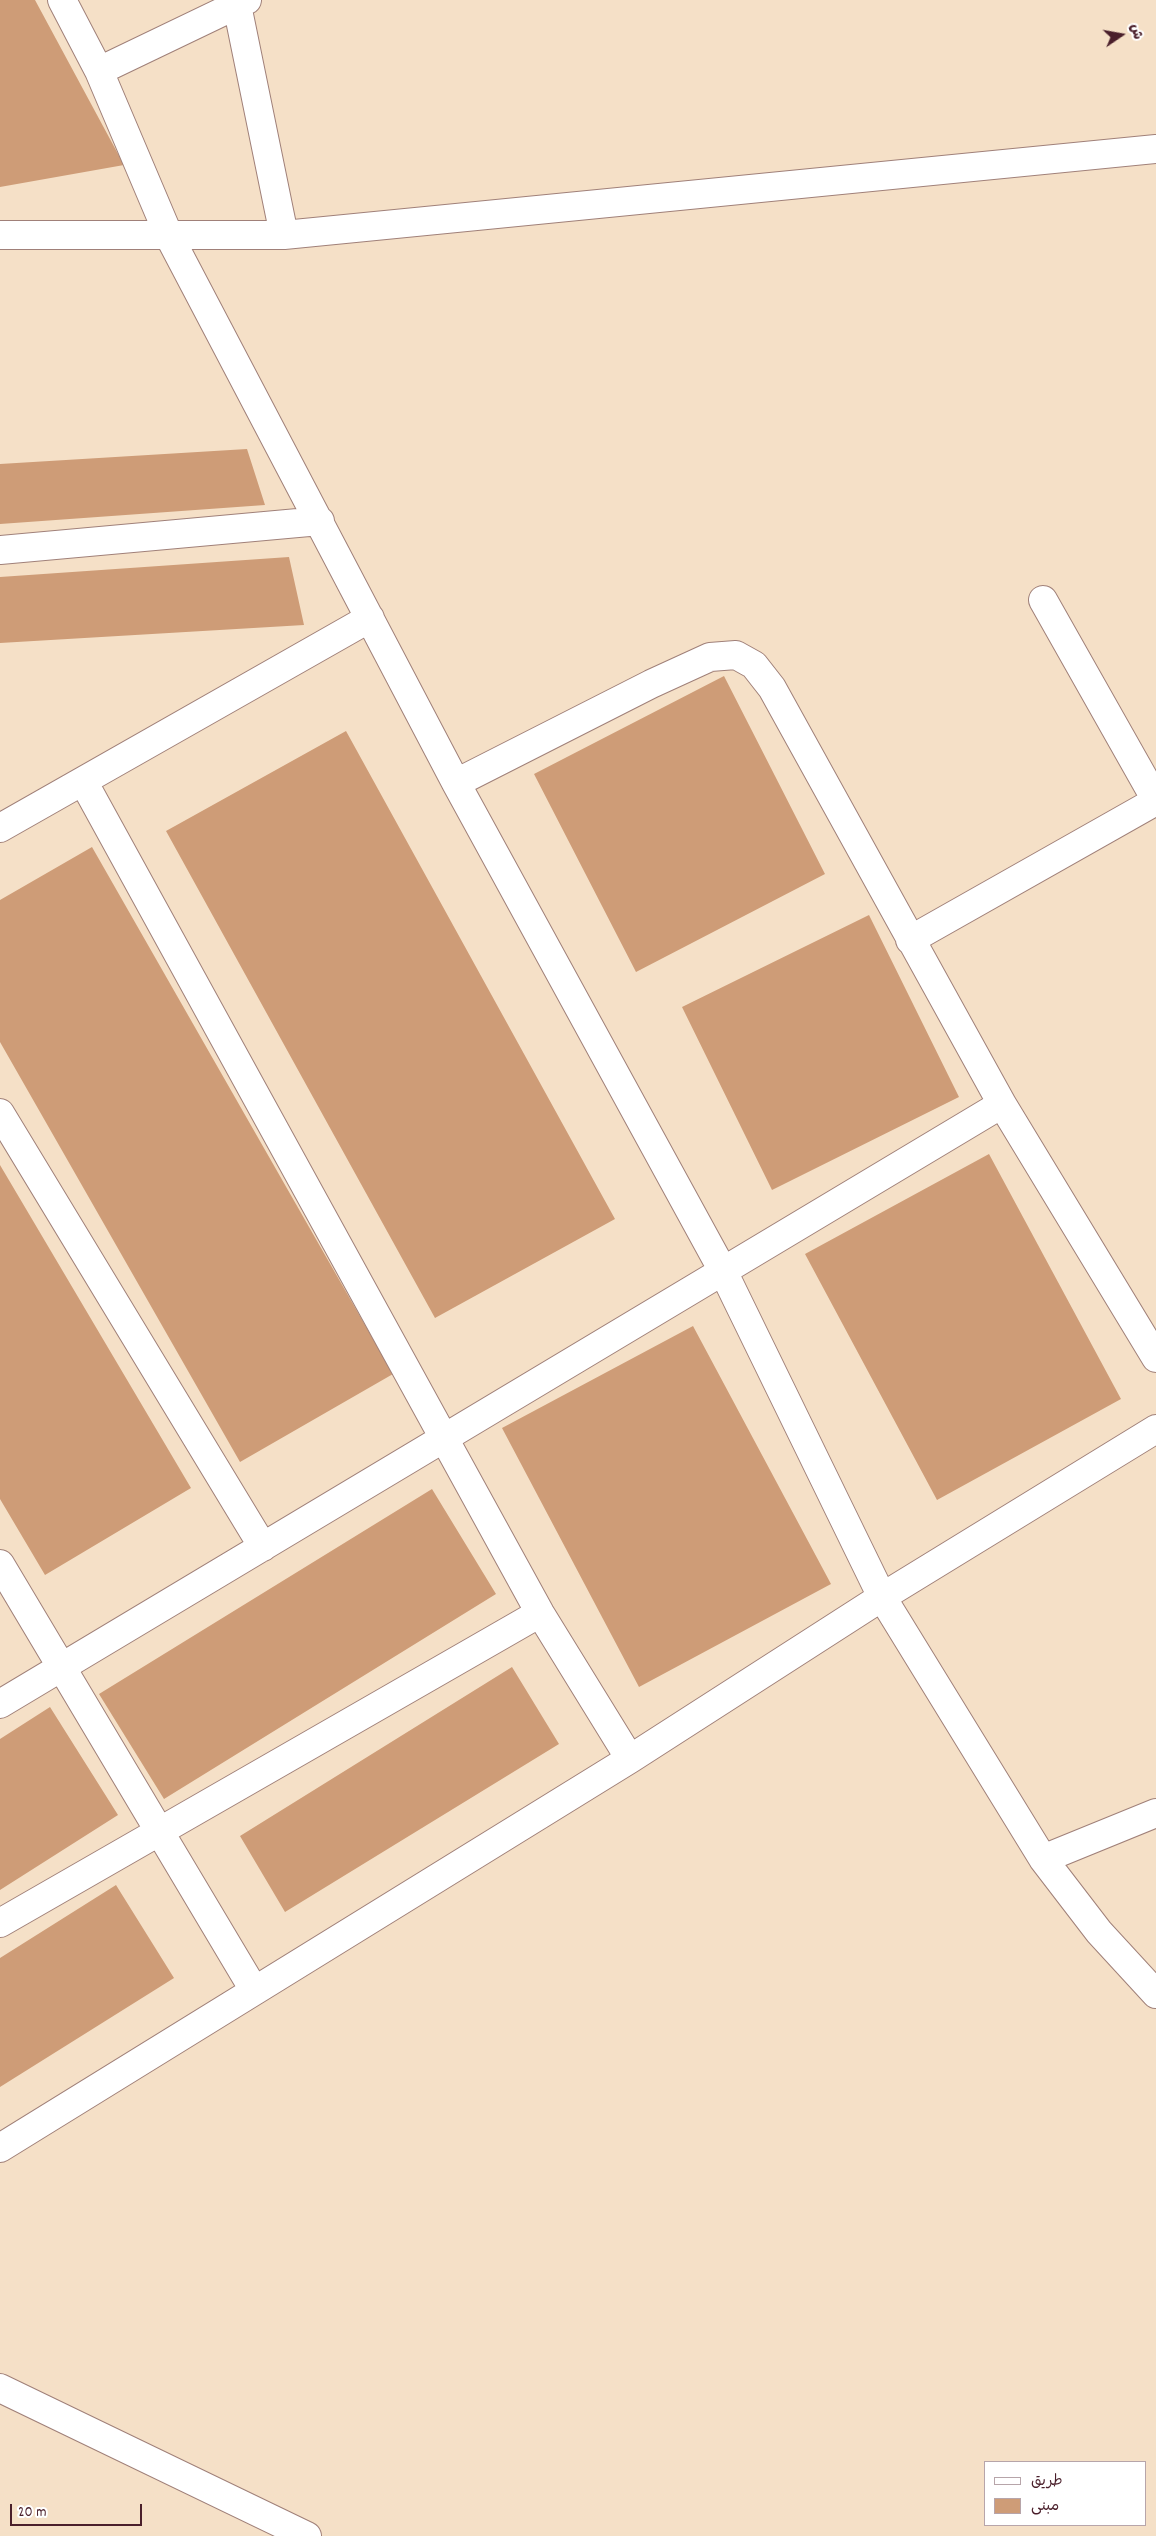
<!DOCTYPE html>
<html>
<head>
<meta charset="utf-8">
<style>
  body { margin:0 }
  #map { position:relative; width:1156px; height:2536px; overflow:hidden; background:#f5e0c7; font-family:Dekko,"Playpen Sans Arabic",sans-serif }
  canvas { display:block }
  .legend { position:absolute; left:984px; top:2461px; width:162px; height:65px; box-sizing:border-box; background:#fff; border:1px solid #b7a5aa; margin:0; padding:6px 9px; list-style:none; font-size:15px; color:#4a1f2b }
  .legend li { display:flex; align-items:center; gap:10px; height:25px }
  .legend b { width:25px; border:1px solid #b7a5aa }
  .north { position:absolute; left:1096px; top:10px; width:50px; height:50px; -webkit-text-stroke:4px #fff; paint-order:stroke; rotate:78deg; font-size:14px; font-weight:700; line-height:20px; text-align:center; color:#4a1f2b }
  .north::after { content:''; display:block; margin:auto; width:18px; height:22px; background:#4a1f2b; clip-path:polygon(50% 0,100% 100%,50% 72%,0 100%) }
  .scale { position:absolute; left:10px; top:2504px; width:132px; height:22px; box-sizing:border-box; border:2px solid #4a1f2b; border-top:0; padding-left:6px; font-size:15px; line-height:18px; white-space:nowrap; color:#4a1f2b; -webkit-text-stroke:4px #fff; paint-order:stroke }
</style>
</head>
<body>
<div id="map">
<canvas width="1156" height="2536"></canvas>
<ul class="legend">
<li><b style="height:6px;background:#fff"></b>طريق</li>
<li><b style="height:14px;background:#ce9c77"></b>مبنى</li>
</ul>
<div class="north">ش</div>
<div class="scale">20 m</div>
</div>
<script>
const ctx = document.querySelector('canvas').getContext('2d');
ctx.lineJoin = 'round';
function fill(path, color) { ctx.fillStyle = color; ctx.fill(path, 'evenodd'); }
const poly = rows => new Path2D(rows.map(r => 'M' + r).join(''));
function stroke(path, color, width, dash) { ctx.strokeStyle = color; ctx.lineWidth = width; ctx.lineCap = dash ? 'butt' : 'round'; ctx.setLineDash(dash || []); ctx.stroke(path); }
fill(poly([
  [0,0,35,0,124,165,0,187],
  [247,449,265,505,0,524,0,464],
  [289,557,304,625,0,643,0,577],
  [724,676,825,874,636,972,534,774],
  [346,731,615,1219,435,1318,166,831],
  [92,847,393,1374,240,1462,0,1042,0,900],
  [869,915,959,1097,772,1190,682,1007],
  [989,1154,1121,1399,937,1500,805,1254],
  [0,1165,191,1488,45,1575,0,1499],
  [693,1326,831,1584,639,1687,502,1428],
  [432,1489,496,1594,164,1799,99,1694],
  [512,1667,559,1744,285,1912,240,1836],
  [50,1707,118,1815,0,1890,0,1739],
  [116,1885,174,1978,0,2087,0,1958]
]), '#ce9c77');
const minor = poly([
  [62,0,99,71,169,236,456,783,723,1271,882,1597,1043,1859,1099,1932,1156,1994],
  [237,5,284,235],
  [99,71,247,0],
  [0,235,284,235,1156,149],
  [0,550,320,521],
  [1043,600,1156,800],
  [83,781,540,1613,630,1759],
  [456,783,651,684,710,657,736,655,754,665,772,688,1002,1104,1156,1358],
  [0,828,370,618],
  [910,940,1156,801],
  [0,1113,263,1547],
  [0,1564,254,1990],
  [0,1704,1002,1104],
  [1043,1859,1156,1813],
  [0,1923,540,1613],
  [0,2148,630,1759,882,1597,1156,1429],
  [0,2388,307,2536]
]);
stroke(minor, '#a08079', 30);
stroke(minor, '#fff', 28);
</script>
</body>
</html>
